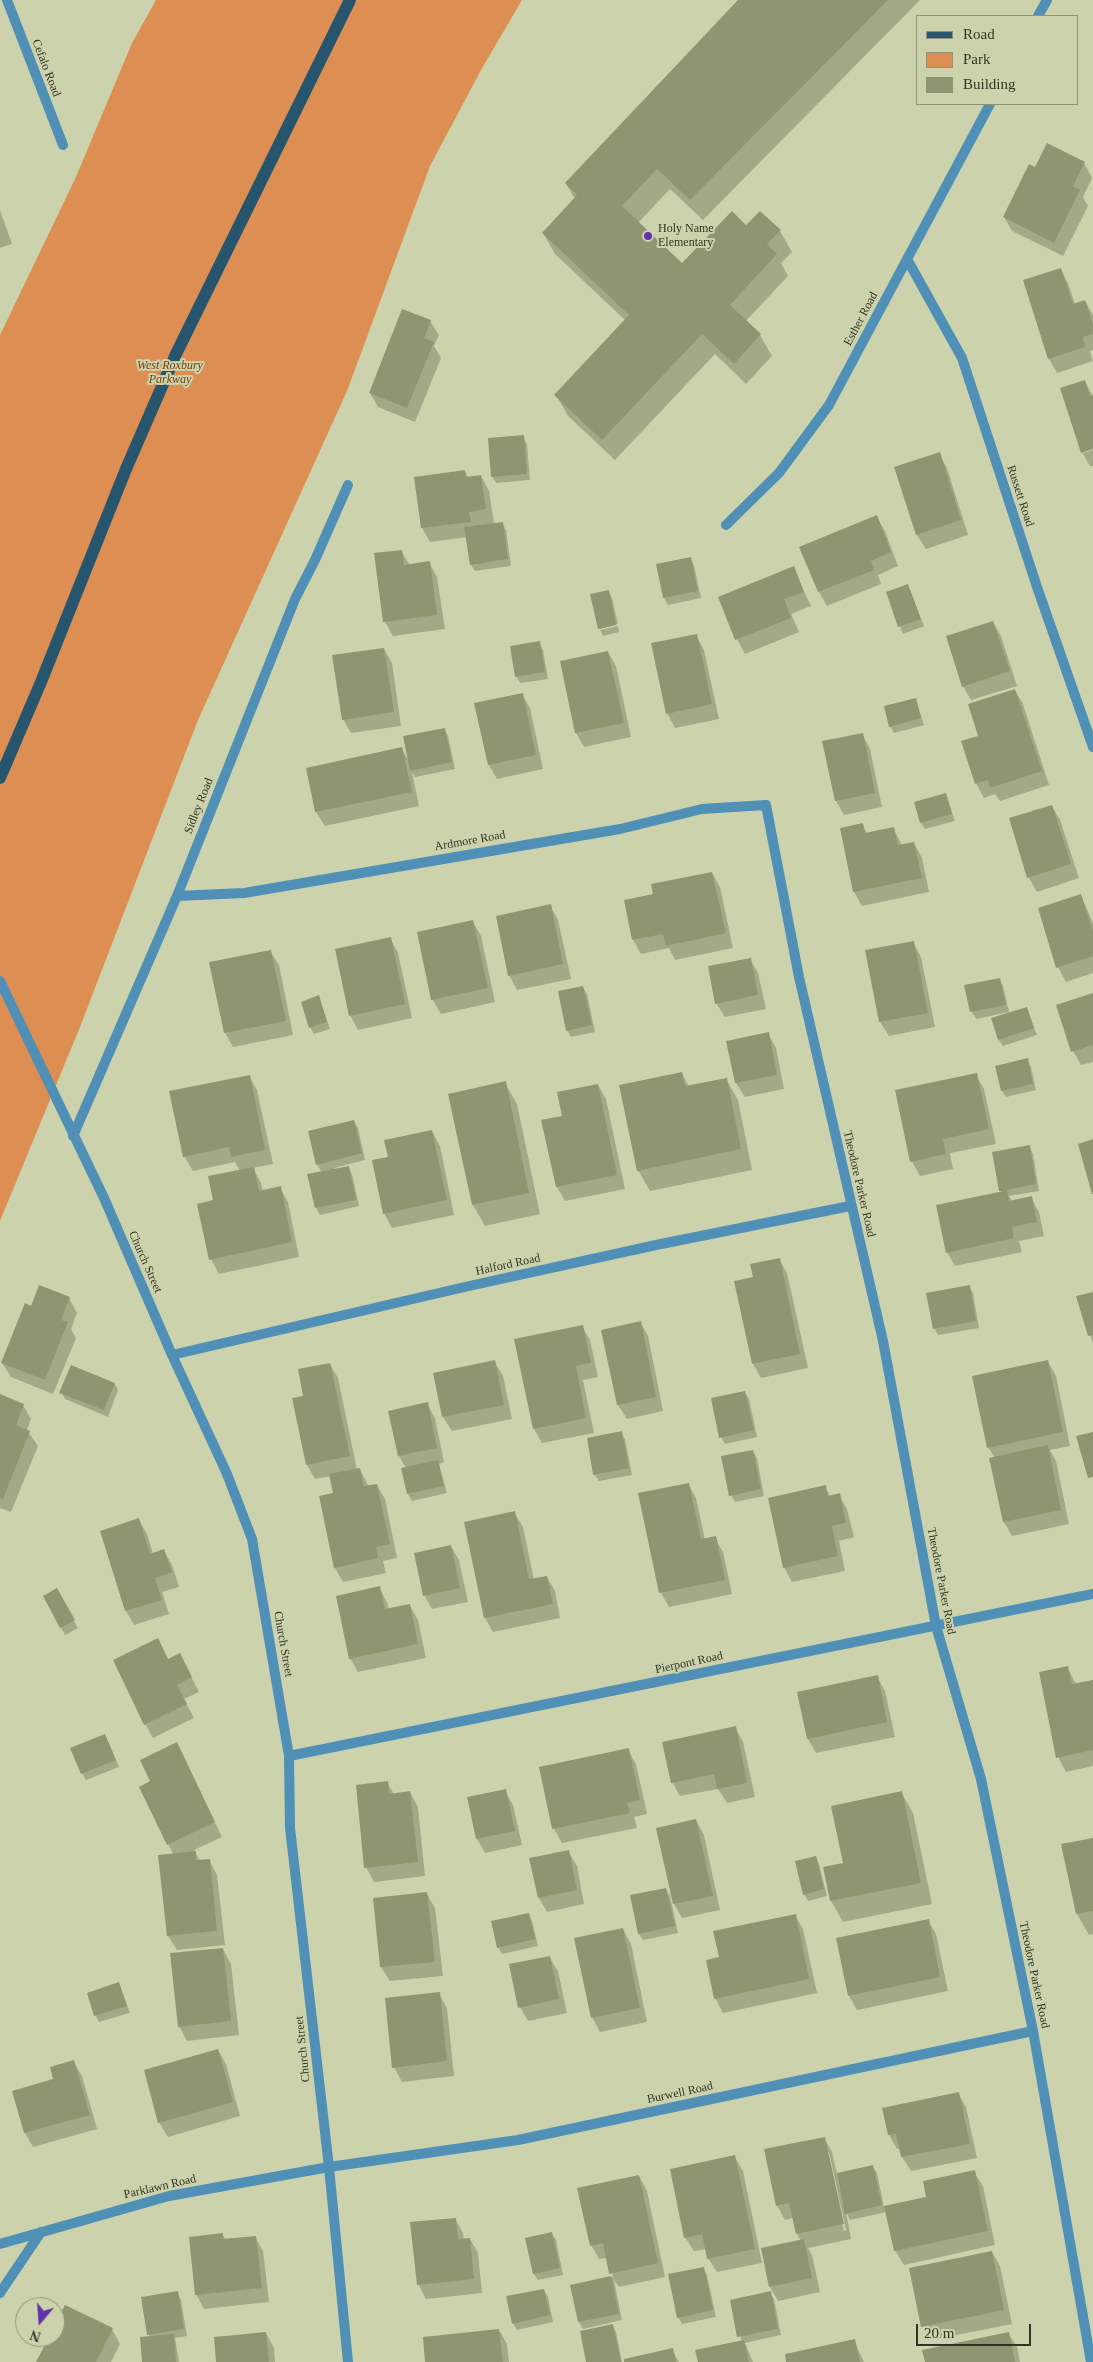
<!DOCTYPE html>
<html>
<head>
<meta charset="utf-8">
<style>
  body { margin:0 }
  #map { position:relative; width:1093px; height:2362px; overflow:hidden; background:#ccd3ac; font-family:Georgia,serif }
  canvas { display:block }
  .legend { position:absolute; left:916px; top:15px; width:162px; height:90px; box-sizing:border-box; background:#ccd3ac; border:1px solid #8e9376; margin:0; padding:6px 9px; list-style:none; font-size:15px; color:#313425 }
  .legend li { display:flex; align-items:center; gap:10px; height:25px }
  .legend b { width:25px; border:1px solid #8e9376 }
  .north { position:absolute; left:15px; top:2297px; width:50px; height:50px; box-sizing:border-box; background:#ccd3ac; border:1px solid #8e9376; border-radius:50%; rotate:198deg; font-size:14px; font-weight:700; line-height:20px; text-align:center; color:#313425 }
  .north::after { content:''; display:block; margin:auto; width:18px; height:22px; background:#6234ac; clip-path:polygon(50% 0,100% 100%,50% 72%,0 100%) }
  .scale { position:absolute; left:916px; top:2324px; width:115px; height:22px; box-sizing:border-box; border:2px solid #313425; border-top:0; padding-left:6px; font-size:15px; line-height:18px; white-space:nowrap; color:#313425; -webkit-text-stroke:4px #ccd3ac; paint-order:stroke }
</style>
</head>
<body>
<div id="map">
<canvas width="1093" height="2362"></canvas>
<ul class="legend">
<li><b style="height:6px;background:#27556e"></b>Road</li>
<li><b style="height:14px;background:#dd8e53"></b>Park</li>
<li><b style="height:14px;background:#8f9571"></b>Building</li>
</ul>
<div class="north">N</div>
<div class="scale">20 m</div>
</div>
<script>
const ctx = document.querySelector('canvas').getContext('2d');
ctx.lineJoin = 'round';
function fill(path, color) { ctx.fillStyle = color; ctx.fill(path, 'evenodd'); }
const poly = rows => new Path2D(rows.map(r => 'M' + r).join(''));
function stroke(path, color, width, dash) { ctx.strokeStyle = color; ctx.lineWidth = width; ctx.lineCap = dash ? 'butt' : 'round'; ctx.setLineDash(dash || []); ctx.stroke(path); }
function label(font, color, halo, rows, align = 'center') {
  ctx.font = font + ' Georgia,serif'; ctx.lineWidth = 4; ctx.setLineDash([]); ctx.textBaseline = 'middle'; ctx.strokeStyle = halo; ctx.fillStyle = color; for (const [text, x, y, turn = 0] of rows) {
    ctx.save(); ctx.translate(x, y); ctx.rotate((+turn || 0) * Math.PI / 180); ctx.textAlign = isNaN(turn) ? turn : align; if (halo) ctx.strokeText(text, 0, 0); ctx.fillText(text, 0, 0); ctx.restore();
  }
}
fill(poly([
  [156,0,522,0,481,70,430,166,347,391,198,720,80,1027,0,1221,0,335,76,177,132,43]
]), '#dd8e53');
fill(poly([
  [740,0,920,0,703,220,670,189,638,223,682,265,746,227,780,231,792,252,781,263,788,276,746,321,760,335,772,356,746,384,715,354,615,460,568,416,556,395,626,321,555,254,543,233,575,199,566,184],
  [1084,163,1092,178,1083,197,1088,206,1063,256,1012,231,1004,217,1035,168],
  [0,210,12,244,0,248],
  [1060,269,1068,283,1075,304,1085,301,1093,315,1093,350,1090,351,1093,361,1057,373,1049,359],
  [430,321,439,335,434,346,441,358,415,422,378,407,370,393],
  [1085,382,1093,396,1093,448,1083,451,1083,453,1093,450,1093,466,1090,466,1082,452],
  [523,437,527,444,530,480,496,483,492,476],
  [939,454,947,468,968,535,926,549,917,535,896,468],
  [464,471,469,478,481,476,489,491,494,524,502,523,506,530,511,566,475,571,471,565,467,537,430,542,422,528,415,478],
  [876,517,885,531,898,566,878,575,881,584,827,606,819,592,801,547],
  [401,551,410,565,429,563,437,577,445,629,393,636,385,622],
  [690,558,694,565,701,598,668,605,664,598,657,565],
  [793,568,811,606,791,614,799,632,745,654,737,639,720,598],
  [908,586,924,626,903,634,887,593],
  [608,591,612,598,618,624,600,629,592,595],
  [993,622,1001,636,1017,686,971,700,963,686],
  [618,626,619,632,603,636,600,630],
  [696,635,704,650,719,719,675,728,667,713],
  [539,643,543,650,548,679,520,683,516,676],
  [384,649,392,663,401,726,351,733,343,719],
  [608,652,616,666,631,737,584,747,576,733],
  [1015,690,1023,704,1049,785,1000,801,995,794,984,798,976,783,980,736],
  [522,694,530,708,543,769,497,779,489,765],
  [916,700,924,725,894,733,890,726],
  [444,729,448,736,455,769,415,777,412,772,419,806,325,826,316,812,402,749,409,761],
  [862,734,870,749,882,807,844,815,836,801,824,742],
  [946,795,955,821,925,829,921,823],
  [1052,806,1060,820,1079,878,1037,892,1029,878,1010,819],
  [862,825,867,833,893,828,902,845,914,843,922,858,929,892,862,906,854,892,841,829],
  [712,873,720,887,733,948,675,960,669,948,641,954,633,940,625,901,655,895],
  [1081,896,1093,923,1093,973,1066,982,1058,967],
  [550,905,558,920,571,979,517,990,509,975],
  [473,922,481,936,495,1002,441,1014,432,999],
  [390,938,398,953,412,1018,358,1030,350,1015],
  [913,942,921,957,935,1027,889,1036,880,1022],
  [270,951,279,965,293,1035,233,1047,225,1033,211,963],
  [750,959,758,973,766,1009,725,1017,716,1003],
  [999,979,1003,986,1009,1012,976,1019,972,1012,966,986],
  [583,987,587,994,595,1032,571,1037,567,1030],
  [1093,994,1093,1062,1081,1065,1073,1051],
  [319,997,330,1029,314,1034,310,1027],
  [1026,1008,1037,1035,1003,1046,999,1040],
  [768,1034,776,1048,784,1089,745,1097,736,1083],
  [1027,1060,1031,1067,1036,1090,1006,1097,1002,1091],
  [682,1073,689,1087,726,1079,738,1100,752,1170,650,1191,638,1170],
  [976,1075,984,1089,996,1144,950,1153,953,1169,920,1176,912,1162,897,1091],
  [249,1076,257,1090,273,1164,253,1168,261,1183,263,1191,280,1188,288,1202,299,1257,219,1274,211,1259,215,1201,240,1171,235,1162,193,1171,184,1156],
  [505,1083,517,1104,540,1214,485,1226,473,1205],
  [598,1085,606,1099,625,1189,565,1201,557,1187,543,1121,563,1117],
  [354,1121,358,1128,365,1160,334,1168,335,1170,348,1167,352,1174,359,1206,320,1215,316,1208,309,1175,322,1173,317,1164],
  [432,1131,440,1146,454,1215,392,1228,384,1213,389,1158],
  [1029,1147,1033,1154,1039,1191,1009,1196,1012,1201,1031,1198,1039,1212,1044,1236,1019,1241,1022,1252,955,1266,947,1252,1001,1192,1000,1190],
  [779,1259,787,1273,808,1368,761,1378,753,1364,736,1282,755,1278],
  [969,1287,973,1293,979,1328,938,1335,934,1328],
  [1093,1293,1093,1343,1078,1297],
  [69,1298,77,1313,71,1329,76,1338,53,1394,11,1377,2,1363,32,1307],
  [640,1322,648,1336,663,1411,627,1419,618,1405],
  [582,1326,590,1340,598,1377,583,1380,594,1433,542,1443,534,1429],
  [494,1361,503,1376,512,1419,452,1431,443,1417],
  [1048,1362,1056,1376,1070,1446,1050,1450,1056,1461,1069,1524,1012,1536,1004,1522,995,1458,988,1447],
  [330,1364,338,1378,357,1470,360,1470,369,1487,377,1485,385,1499,397,1558,383,1561,386,1573,343,1582,335,1568,334,1494,331,1476,315,1479,307,1465,305,1397],
  [115,1384,118,1390,108,1417,65,1399,61,1392],
  [745,1393,749,1399,757,1437,725,1444,721,1437],
  [0,1395,23,1405,31,1419,27,1430,38,1446,11,1512,0,1508],
  [427,1404,435,1418,444,1462,439,1464,447,1493,412,1501,408,1494,406,1468,399,1456],
  [621,1433,625,1439,632,1475,599,1481,595,1475],
  [753,1451,757,1458,764,1496,735,1502,731,1495],
  [688,1484,696,1498,705,1540,715,1538,723,1552,732,1594,669,1607,661,1593,640,1494],
  [825,1487,830,1496,839,1495,847,1509,854,1537,839,1541,845,1571,792,1582,784,1567],
  [514,1512,523,1527,534,1580,547,1577,555,1591,560,1618,493,1632,485,1618],
  [139,1520,147,1534,153,1554,164,1551,172,1565,179,1587,162,1592,169,1614,134,1625,126,1611],
  [451,1546,459,1560,468,1602,432,1609,424,1595],
  [379,1588,387,1602,389,1610,410,1606,418,1620,426,1658,358,1672,350,1658],
  [57,1590,78,1628,65,1635,44,1596],
  [168,1660,187,1669,199,1692,184,1699,194,1718,153,1738,145,1724],
  [1067,1667,1076,1684,1093,1681,1093,1766,1066,1772,1058,1757],
  [877,1677,885,1691,895,1737,816,1753,808,1739],
  [735,1727,743,1742,755,1797,727,1803,718,1789,680,1796,672,1782],
  [108,1742,119,1767,86,1780,82,1773],
  [628,1750,636,1764,647,1814,634,1817,637,1828,562,1843,554,1829,541,1768],
  [184,1758,222,1837,194,1850,200,1861,209,1860,217,1875,225,1945,177,1950,168,1936,160,1856,173,1854,140,1787,152,1782],
  [387,1782,394,1794,410,1792,418,1807,425,1876,374,1882,366,1867],
  [505,1791,513,1805,522,1845,485,1853,477,1839],
  [901,1792,913,1813,932,1904,843,1922,831,1901,824,1868,844,1864],
  [696,1820,704,1835,720,1910,682,1918,674,1904,658,1828],
  [1093,1839,1093,1934,1089,1935,1077,1914],
  [568,1851,577,1866,584,1904,547,1912,539,1898],
  [816,1857,819,1864,827,1896,808,1901,804,1894],
  [666,1889,670,1896,678,1933,643,1940,639,1934],
  [427,1894,435,1908,443,1976,390,1981,381,1967,374,1899],
  [528,1914,532,1921,538,1946,502,1954,498,1947],
  [795,1915,803,1929,817,1993,723,2013,715,1998,721,1958],
  [928,1920,936,1934,948,1991,857,2010,849,1996],
  [623,1929,631,1944,647,2022,600,2032,592,2017],
  [223,1949,231,1964,239,2035,187,2041,179,2026],
  [549,1957,558,1971,567,2013,528,2021,520,2007],
  [119,1984,130,2013,99,2022,95,2015],
  [439,1994,447,2008,454,2076,402,2082,394,2067],
  [218,2050,226,2064,240,2116,168,2137,159,2122],
  [74,2062,82,2076,97,2129,33,2147,25,2133,13,2092,55,2080],
  [958,2093,966,2107,977,2158,911,2171,902,2157,900,2148,897,2149,889,2135],
  [824,2138,832,2152,837,2174,873,2167,877,2173,884,2207,928,2198,974,2172,983,2186,995,2245,904,2265,895,2250,887,2212,850,2220,846,2212,851,2239,808,2248,812,2255,820,2292,778,2301,770,2287,762,2249,801,2241,797,2234,794,2218,785,2220,777,2205],
  [827,2152,829,2152,846,2230,844,2231],
  [735,2157,743,2171,762,2263,717,2272,708,2258,707,2249,694,2251,685,2237],
  [639,2176,647,2191,665,2277,619,2287,614,2280,622,2320,583,2329,579,2322,572,2286,613,2277,608,2258,599,2259,591,2245],
  [455,2219,463,2233,464,2240,470,2239,478,2253,482,2293,426,2299,418,2284],
  [222,2234,226,2240,255,2237,263,2251,269,2302,204,2309,196,2294],
  [552,2234,556,2240,563,2275,538,2280,534,2274],
  [992,2252,1000,2266,1012,2324,931,2340,922,2326],
  [703,2268,707,2275,716,2317,682,2324,678,2317],
  [544,2290,548,2297,553,2322,517,2330,513,2323],
  [177,2293,181,2300,187,2336,175,2338,179,2362,143,2362,150,2337,148,2334],
  [770,2293,774,2299,781,2335,745,2343,753,2362,699,2362,742,2342,731,2301],
  [612,2326,616,2332,622,2362,588,2362],
  [55,2327,112,2329,120,2344,111,2362,38,2362,50,2337,55,2337],
  [499,2330,507,2344,509,2362,426,2362],
  [266,2333,274,2348,275,2362,217,2362],
  [1008,2333,1017,2347,1020,2362,926,2362],
  [854,2341,864,2362,788,2362],
  [672,2350,679,2362,626,2362]
]), '#0003');
fill(poly([
  [738,0,888,0,690,200,657,169,622,206,682,263,732,211,746,225,760,211,781,230,767,244,777,254,730,305,761,334,734,364,702,334,602,440,554,395,629,315,542,233,577,195,565,183],
  [1047,143,1085,162,1073,186,1080,190,1054,243,1003,217,1029,164,1035,167],
  [1061,268,1073,304,1085,300,1093,325,1093,334,1083,337,1085,347,1048,359,1023,280],
  [402,309,431,320,424,338,434,342,407,408,369,393],
  [1085,380,1090,396,1093,395,1093,449,1081,453,1060,388],
  [524,435,527,474,491,477,488,438],
  [940,452,961,520,916,535,894,467],
  [465,470,466,477,481,475,486,509,469,512,471,522,421,528,414,477],
  [877,515,891,552,871,561,874,570,818,592,799,547],
  [503,522,508,559,470,565,464,527],
  [402,550,404,565,430,561,437,615,383,622,374,553],
  [691,557,698,591,663,598,656,564],
  [794,566,804,592,784,599,791,618,735,640,718,597],
  [908,584,921,619,898,627,886,592],
  [609,590,616,625,598,629,590,594],
  [993,621,1010,671,962,687,946,636],
  [697,634,712,704,666,714,651,643],
  [540,641,545,672,515,677,510,646],
  [384,648,394,712,342,720,332,655],
  [608,651,624,723,575,733,560,661],
  [1015,689,1042,771,990,788,988,780,975,784,961,741,978,736,968,704],
  [523,693,536,755,488,765,474,703],
  [916,698,921,718,889,727,884,706],
  [445,728,452,762,410,771,403,736],
  [863,733,875,793,835,801,822,741],
  [402,747,412,792,315,812,306,768],
  [946,793,952,814,920,823,914,802],
  [1052,805,1071,864,1027,878,1009,818],
  [863,823,865,833,894,827,898,845,914,842,922,878,853,892,840,828],
  [712,872,726,933,666,946,663,934,632,940,624,900,653,894,651,884],
  [1081,894,1093,931,1093,956,1056,968,1038,908],
  [551,904,563,964,508,976,496,916],
  [473,920,488,988,431,1000,417,932],
  [391,937,405,1004,349,1016,335,949],
  [914,941,928,1013,879,1022,865,950],
  [271,950,286,1021,224,1033,209,962],
  [751,958,758,995,715,1004,708,966],
  [1000,978,1006,1005,970,1012,964,985],
  [583,986,592,1025,566,1031,558,991],
  [1093,993,1093,1045,1071,1052,1056,1005],
  [319,995,327,1022,309,1028,301,1002],
  [1027,1007,1034,1028,998,1040,991,1018],
  [769,1032,777,1075,735,1083,726,1041],
  [1028,1058,1033,1084,1001,1091,995,1066],
  [682,1072,685,1086,727,1078,741,1149,637,1171,619,1085],
  [977,1073,989,1129,943,1139,946,1154,910,1162,895,1090],
  [250,1075,265,1150,231,1157,229,1147,183,1157,169,1091],
  [506,1081,529,1193,472,1205,448,1094],
  [598,1084,617,1175,556,1187,541,1120,562,1116,557,1092],
  [354,1120,362,1153,316,1165,308,1131],
  [432,1130,447,1200,383,1214,372,1160,388,1157,384,1140],
  [1093,1139,1093,1194,1092,1194,1078,1144],
  [1030,1145,1036,1184,1007,1190,1009,1201,1032,1196,1037,1222,1012,1227,1014,1238,946,1253,936,1205,1004,1191,999,1191,992,1152],
  [349,1166,356,1200,315,1208,307,1174],
  [254,1167,259,1191,281,1186,292,1242,209,1260,197,1204,213,1200,208,1176],
  [780,1258,800,1354,752,1364,734,1281,753,1277,750,1264],
  [39,1285,70,1297,61,1320,68,1322,45,1380,1,1363,25,1303,31,1306],
  [970,1285,976,1321,933,1329,926,1293],
  [1093,1292,1093,1335,1088,1336,1076,1296],
  [641,1321,656,1397,617,1405,601,1330],
  [583,1325,591,1363,576,1366,586,1418,533,1429,514,1339],
  [495,1360,504,1405,442,1417,433,1373],
  [1048,1360,1063,1432,987,1448,972,1376],
  [330,1363,350,1456,306,1465,292,1398,303,1396,298,1369],
  [71,1365,115,1383,104,1410,59,1393],
  [745,1391,754,1430,719,1438,711,1398],
  [0,1394,24,1404,16,1425,30,1431,3,1499,0,1498],
  [428,1402,437,1448,398,1456,388,1411],
  [622,1431,629,1468,593,1475,587,1438],
  [1093,1432,1093,1477,1088,1478,1076,1436],
  [1048,1445,1061,1510,1003,1522,989,1458],
  [753,1450,761,1489,729,1496,721,1456],
  [438,1460,444,1486,407,1494,401,1468],
  [360,1468,364,1486,377,1484,390,1544,376,1547,378,1558,334,1568,319,1496,333,1493,329,1474],
  [689,1483,701,1539,716,1536,725,1580,659,1593,638,1493],
  [826,1485,828,1496,840,1493,846,1523,832,1526,838,1556,783,1568,768,1498],
  [515,1511,529,1579,547,1576,553,1604,484,1618,464,1522],
  [139,1518,150,1554,164,1549,172,1572,155,1578,162,1600,125,1611,100,1531],
  [451,1545,460,1588,423,1596,414,1553],
  [380,1586,385,1609,410,1604,418,1644,349,1659,336,1596],
  [57,1588,75,1620,60,1628,43,1596],
  [158,1638,168,1659,180,1653,192,1677,177,1685,187,1704,144,1725,113,1660],
  [1068,1666,1072,1684,1093,1680,1093,1750,1056,1758,1039,1672],
  [878,1675,887,1722,807,1739,797,1692],
  [736,1726,747,1783,717,1789,714,1774,671,1783,662,1742],
  [105,1734,116,1760,81,1774,70,1748],
  [177,1742,215,1822,167,1845,139,1787,150,1781,140,1760],
  [629,1748,640,1800,627,1803,630,1813,552,1829,539,1767],
  [388,1781,389,1794,410,1791,418,1862,364,1868,356,1785],
  [506,1789,515,1831,476,1839,467,1797],
  [902,1791,921,1883,830,1901,823,1867,843,1863,831,1806],
  [696,1819,713,1896,673,1904,656,1828],
  [1093,1838,1093,1911,1076,1914,1061,1844],
  [569,1850,577,1890,538,1898,529,1858],
  [196,1851,196,1860,210,1859,217,1931,167,1936,158,1855],
  [816,1856,824,1889,803,1895,795,1861],
  [666,1888,675,1926,638,1934,630,1895],
  [427,1892,435,1962,380,1967,373,1898],
  [529,1913,535,1939,497,1948,491,1921],
  [796,1914,809,1979,714,1999,706,1960,719,1957,713,1931],
  [929,1919,940,1977,848,1996,836,1938],
  [623,1928,640,2008,591,2018,574,1938],
  [223,1948,231,2021,178,2027,170,1953],
  [550,1956,559,1999,518,2008,509,1964],
  [119,1982,127,2006,94,2016,87,1993],
  [440,1992,447,2061,392,2068,385,1998],
  [218,2049,233,2102,158,2123,144,2070],
  [74,2060,90,2115,24,2133,12,2091,53,2079,50,2067],
  [959,2092,970,2144,901,2157,896,2134,888,2135,882,2108],
  [825,2137,844,2224,796,2234,789,2203,776,2206,764,2149],
  [735,2155,755,2249,707,2259,702,2234,684,2238,670,2169],
  [873,2165,882,2205,845,2214,837,2173],
  [975,2170,988,2231,894,2251,884,2206,926,2197,923,2181],
  [639,2175,658,2263,609,2274,603,2243,590,2246,577,2188],
  [456,2218,458,2239,470,2238,474,2279,417,2285,410,2222],
  [552,2232,560,2268,533,2274,525,2238],
  [223,2233,223,2239,256,2236,262,2288,195,2295,189,2237],
  [804,2239,812,2278,769,2287,761,2248],
  [992,2251,1004,2310,921,2327,909,2268],
  [704,2267,713,2310,677,2318,668,2274],
  [611,2276,619,2314,578,2322,570,2285],
  [544,2289,550,2315,512,2324,506,2296],
  [178,2291,184,2329,147,2335,141,2297],
  [771,2291,778,2329,737,2337,730,2300],
  [65,2305,113,2328,96,2362,36,2362,49,2337,55,2337,55,2324],
  [613,2324,621,2362,586,2362,580,2331],
  [499,2329,503,2362,425,2362,423,2337],
  [266,2332,269,2362,216,2362,214,2337],
  [1009,2332,1015,2362,925,2362,922,2350],
  [174,2334,176,2362,142,2362,140,2337],
  [855,2339,860,2362,786,2362,785,2354],
  [744,2340,749,2362,698,2362,695,2350],
  [673,2348,676,2362,624,2362,624,2359]
]), '#8f9571');
stroke(poly([
  [7,0,63,145],
  [1038,16,1047,0],
  [907,259,962,358,1037,587,1093,747],
  [726,525,779,473,829,405,990,104],
  [177,896,244,893,620,829,702,809,766,805,799,977,883,1341,936,1626,981,1779,1033,2031,1091,2362],
  [0,981,104,1198,172,1355,227,1474,252,1539,289,1756,290,1828,329,2167,348,2362],
  [73,1136,177,896,295,599,315,560,348,485],
  [172,1355,469,1286,656,1245,850,1206],
  [289,1756,1093,1594],
  [0,2244,169,2196,329,2167,518,2140,1033,2031],
  [0,2293,41,2232]
]), '#5090b6', 10);
stroke(poly([
  [0,778,41,682,126,469,176,354,350,0]
]), '#27556e', 12);
for (const [x, y, r, color] of [
  [648,236,5,"#6234ac"]
]) { const dot = new Path2D(); dot.arc(x, y, r, 0, 2 * Math.PI); ctx.fillStyle = color; ctx.fill(dot); stroke(dot, '#ccd3ac', 2); }
label('12px', '#313425', '#ccd3ac', [
  ["Cefalo Road",46,68,69],
  ["Esther Road",861,319,-62],
  ["Russett Road",1020,496,72],
  ["Sidley Road",199,806,-68],
  ["Ardmore Road",470,841,-10],
  ["Theodore Parker Road",859,1184,77],
  ["Church Street",145,1262,66],
  ["Halford Road",508,1265,-12],
  ["Theodore Parker Road",941,1581,79],
  ["Church Street",283,1644,80],
  ["Pierpont Road",689,1663,-12],
  ["Theodore Parker Road",1034,1975,78],
  ["Church Street",303,2049,-96],
  ["Burwell Road",680,2093,-12],
  ["Parklawn Road",160,2187,-13]
]);
label('12px', '#313425', '#ccd3ac', [
  ["Holy Name",658,229],
  ["Elementary",658,243]
], 'left');
label('italic 12px', '#773e0c', '#ccd3ac', [
  ["West Roxbury",170,366],
  ["Parkway",170,380]
]);
</script>
</body>
</html>
